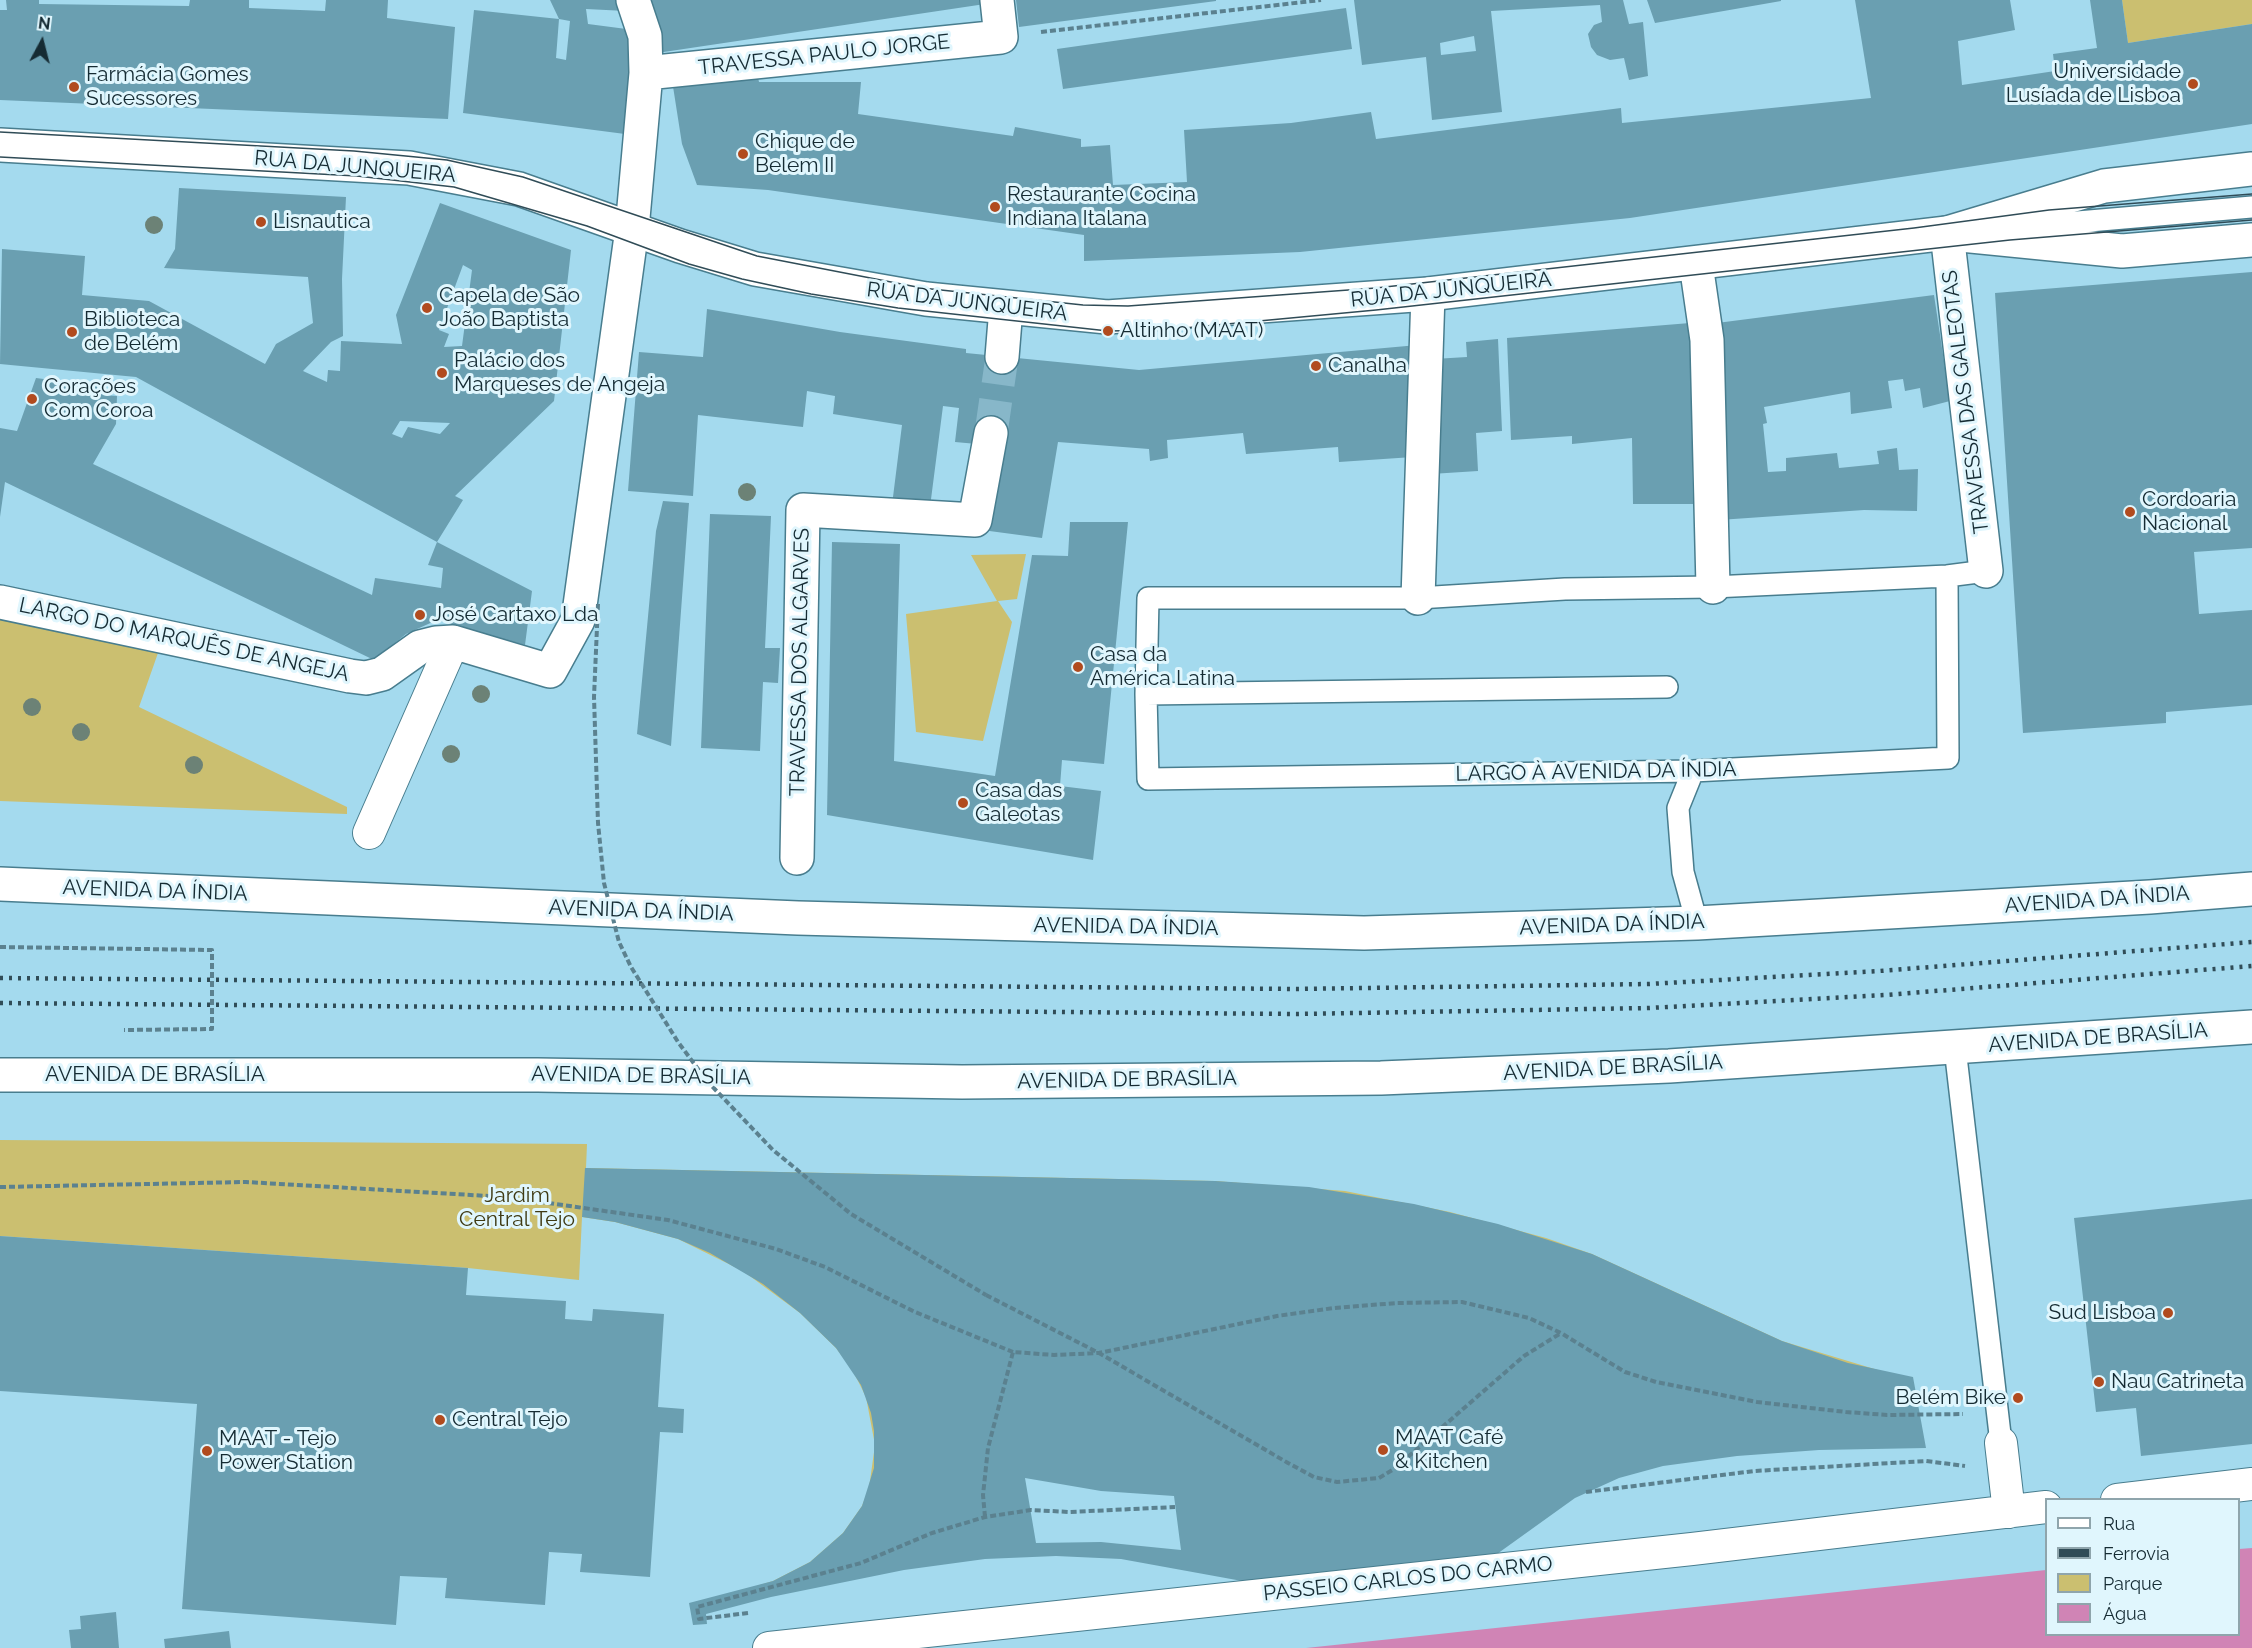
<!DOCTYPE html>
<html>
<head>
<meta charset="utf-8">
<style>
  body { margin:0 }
  #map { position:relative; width:2252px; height:1648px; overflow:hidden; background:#a4daee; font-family:Raleway,sans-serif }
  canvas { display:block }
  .legend { position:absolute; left:2045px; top:1498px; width:195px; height:138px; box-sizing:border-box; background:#e0f6fd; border:2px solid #8fa5ac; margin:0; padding:8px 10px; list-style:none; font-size:18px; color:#152b33 }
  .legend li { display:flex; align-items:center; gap:12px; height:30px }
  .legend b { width:30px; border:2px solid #8fa5ac }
  .north { position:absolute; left:12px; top:12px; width:60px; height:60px; -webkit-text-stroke:4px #e0f6fd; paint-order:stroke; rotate:7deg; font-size:16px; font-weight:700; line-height:24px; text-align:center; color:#152b33 }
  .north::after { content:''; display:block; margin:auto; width:21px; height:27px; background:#152b33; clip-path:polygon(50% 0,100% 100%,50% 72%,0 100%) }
</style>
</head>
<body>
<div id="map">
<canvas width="2252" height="1648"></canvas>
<ul class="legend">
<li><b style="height:8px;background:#fff"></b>Rua</li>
<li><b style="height:8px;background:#304c57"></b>Ferrovia</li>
<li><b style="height:16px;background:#cbbf70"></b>Parque</li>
<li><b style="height:16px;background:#d084b5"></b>Água</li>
</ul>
<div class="north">N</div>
</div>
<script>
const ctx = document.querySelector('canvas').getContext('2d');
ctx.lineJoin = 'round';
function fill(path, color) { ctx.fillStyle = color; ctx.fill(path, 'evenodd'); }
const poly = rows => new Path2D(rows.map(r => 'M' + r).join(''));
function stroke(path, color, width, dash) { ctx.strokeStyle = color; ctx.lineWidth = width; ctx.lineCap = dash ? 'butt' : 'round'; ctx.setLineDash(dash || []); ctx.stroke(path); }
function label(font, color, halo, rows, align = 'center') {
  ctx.font = font + ' Raleway,sans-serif'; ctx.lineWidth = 6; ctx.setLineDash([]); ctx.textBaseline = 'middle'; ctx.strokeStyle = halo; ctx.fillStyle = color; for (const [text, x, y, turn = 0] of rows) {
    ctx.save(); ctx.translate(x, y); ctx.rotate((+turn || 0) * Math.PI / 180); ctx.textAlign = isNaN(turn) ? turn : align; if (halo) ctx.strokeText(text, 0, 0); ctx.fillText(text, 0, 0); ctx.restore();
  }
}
fill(poly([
  [2122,0,2252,0,2252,24,2128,43],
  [1026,554,1017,599,998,601,1012,622,983,741,916,732,906,614,997,601,971,555],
  [0,617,158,653,139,707,347,807,347,814,0,801],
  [0,1140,587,1144,586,1168,1215,1181,1345,1191,1450,1212,1546,1238,1592,1254,1782,1341,1881,1371,685,1233,947,1364,836,1563,747,1589,773,1581,810,1562,843,1533,862,1506,869,1488,875,1445,866,1397,852,1369,836,1348,800,1313,743,1271,678,1239,615,1222,582,1217,579,1280,468,1268,0,1236]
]), '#cbbf70');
fill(poly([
  [2252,1548,2252,1648,1306,1648,2046,1570,2046,1634,2238,1634,2239,1549]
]), '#d084b5');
fill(poly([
  [6,0,39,0,39,4,189,6,190,0,249,0,249,8,325,11,326,0,388,0,387,18,455,27,448,119,0,100,0,10,7,10],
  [550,0,621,0,626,11,586,9,588,24,634,30,625,134,463,113,474,10,559,19,556,58,566,60,570,21,559,19],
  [650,0,984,0,985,4,657,53],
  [1016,0,1216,0,1216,1,1019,27],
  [1354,0,1623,0,1629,24,1643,22,1648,76,1629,80,1624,58,1610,60,1597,55,1591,47,1588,34,1594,25,1602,22,1600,5,1491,11,1502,112,1432,120,1426,57,1362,65],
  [1474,36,1476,51,1441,55,1440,43],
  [1647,0,1781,0,1781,1,1655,23],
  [1855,0,2010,0,2015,30,1958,41,1962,85,2055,71,2053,54,2097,48,2090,0,2122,0,2128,43,2252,24,2252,124,1630,218,1300,252,1084,261,1084,235,768,190,697,185,682,144,672,80,756,68,759,82,861,82,858,114,1013,136,1015,127,1081,139,1081,147,1110,145,1113,185,1187,182,1184,130,1291,123,1371,112,1376,139,1621,108,1622,123,1871,98],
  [1346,8,1352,49,1063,89,1057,49],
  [179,188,346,197,342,279,343,336,331,342,303,371,327,382,328,370,340,371,341,341,402,344,396,315,440,203,571,250,554,401,455,496,463,500,437,542,136,377,0,364,2,249,85,256,82,295,149,301,265,364,276,344,313,323,308,277,164,268,175,249],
  [463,265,472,270,462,346,444,347,449,334,439,330],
  [400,421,450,423,440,434,408,427,402,438,392,434],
  [2252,272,2252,548,2194,552,2199,614,2252,610,2252,705,2166,712,2166,723,2023,733,1995,293],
  [1934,295,1950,401,1923,408,1920,388,1905,391,1903,379,1888,381,1892,408,1851,414,1850,392,1764,407,1767,423,1763,424,1768,472,1786,471,1786,458,1837,453,1839,468,1879,464,1877,451,1897,448,1899,470,1918,469,1917,511,1864,510,1719,520,1717,323],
  [707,309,840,332,966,349,966,353,1139,370,1418,345,1413,457,1339,462,1338,447,1246,454,1243,433,1167,440,1168,458,1150,461,1149,449,1058,442,1042,538,982,530,977,444,955,442,959,408,943,406,930,507,892,505,902,425,833,414,835,396,807,391,803,427,698,415,693,496,628,491,639,352,703,357],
  [1690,323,1693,504,1633,504,1632,438,1572,444,1572,436,1511,440,1507,338],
  [1498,339,1502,431,1476,433,1478,471,1431,474,1434,359,1467,357,1466,342],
  [36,378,104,387,103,395,117,396,116,424,93,464,372,595,375,578,441,588,443,568,428,565,437,542,532,591,525,645,437,620,406,634,374,660,5,482,0,517,0,428,17,431],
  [663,501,689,503,671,746,637,734,656,531],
  [710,514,771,516,765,648,780,648,778,683,763,682,760,751,701,748],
  [1070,522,1128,522,1104,764,1062,760,1060,786,1101,791,1093,860,827,815,832,542,900,544,894,761,995,776,1032,555,1068,556],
  [585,1168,1215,1181,1309,1187,1414,1204,1498,1224,1592,1254,1782,1341,1848,1363,1913,1377,1926,1448,1819,1450,1737,1456,1663,1466,1619,1478,1575,1498,1490,1559,1297,1591,1121,1559,1056,1556,985,1559,904,1570,771,1597,706,1614,707,1624,693,1625,689,1603,773,1581,810,1562,843,1533,862,1506,874,1468,874,1431,871,1413,861,1385,836,1348,800,1313,763,1284,710,1253,678,1239,615,1222,582,1217],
  [1025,1478,1101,1491,1174,1496,1181,1550,1101,1542,1036,1543],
  [2252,1199,2252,1444,2141,1456,2136,1408,2096,1412,2074,1218],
  [0,1236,468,1268,466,1295,566,1301,565,1319,592,1321,593,1309,664,1314,658,1407,684,1409,683,1433,660,1432,650,1577,580,1572,582,1554,549,1552,545,1605,445,1598,447,1578,400,1576,396,1625,182,1609,197,1404,0,1391],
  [116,1612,119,1648,71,1648,69,1630,81,1629,80,1616],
  [229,1631,231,1648,165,1648,164,1639]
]), '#6a9fb1');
stroke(poly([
  [991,433,1002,357]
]), '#87b7c9', 33, [33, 16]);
const service = poly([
  [2008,228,2252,207],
  [1667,687,1146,694,1148,779,1693,771,1948,758,1947,576],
  [1146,694,1148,598,1418,598,1565,589,1713,587,1947,576,1986,571],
  [1693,771,1678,808,1683,872,1697,923],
  [1955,1048,2001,1443]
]);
const pedestrian = poly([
  [369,833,453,642],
  [2001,1443,2009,1512],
  [2117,1500,2252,1484],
  [769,1648,1692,1549,2046,1507]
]);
const minor = poly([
  [646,73,1001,37,997,0],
  [1947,233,1986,571],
  [1696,264,1707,340,1713,587],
  [1002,357,1006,308],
  [1418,598,1428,294],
  [0,602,350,676,366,678,382,674,420,647,436,643,453,642,550,671,578,620,632,229,646,73,645,36,633,0],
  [797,858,803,510,975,520,991,433]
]);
const secondary = poly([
  [0,145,409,168,519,189,680,246,755,269,926,299,1107,317,1428,294,1947,233,2104,186,2252,169],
  [1961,235,2122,251,2252,240]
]);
const primary = poly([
  [0,884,798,918,1364,933,1697,923,2150,897,2252,889],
  [0,1075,538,1075,962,1082,1381,1078,1669,1066,2252,1027]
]);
stroke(service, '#487d8e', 24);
stroke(pedestrian, '#487d8e', 34);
stroke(minor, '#487d8e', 36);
stroke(secondary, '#487d8e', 36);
stroke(primary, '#487d8e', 36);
stroke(poly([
  [1041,32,1321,0],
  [0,947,212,950,212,1029,124,1030],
  [0,1187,246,1182,506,1197,668,1220,776,1249,825,1267,915,1312,1013,1352],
  [986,1295,1099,1353,1288,1463,1314,1477,1337,1482,1379,1478,1394,1469,1524,1356,1561,1333],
  [1586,1492,1754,1471,1926,1461,1965,1466],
  [985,1517,983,1495,988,1448,1013,1352,1054,1355,1099,1353,1277,1316,1334,1308,1397,1303,1462,1302,1529,1318,1561,1333,1625,1372,1656,1382,1757,1402,1846,1412,1887,1415,1963,1414],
  [748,1613,699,1619,697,1607,861,1563,932,1533,985,1517,1031,1510,1070,1512,1175,1507]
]), '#5b818f', 4, [6, 3]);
stroke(service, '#fff', 21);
stroke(pedestrian, '#fff', 32);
stroke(minor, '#fff', 33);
stroke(secondary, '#fff', 33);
stroke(primary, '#fff', 33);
stroke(poly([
  [0,132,354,151,447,160,523,177,757,256,922,288,1083,305,1128,306,1376,288,1914,228,2049,210,2252,194],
  [0,157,357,176,454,187,587,226,689,264,742,279,811,294,898,308,1108,331,1163,330,1376,310,2010,240,2252,220]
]), '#304c57', 1.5);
stroke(poly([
  [0,978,1296,989,1649,984,1879,971,2252,942],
  [0,1003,1297,1014,1649,1008,1885,995,2252,966]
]), '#304c57', 4.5, [3, 6]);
stroke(poly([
  [598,604,594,697,598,823,604,883,619,942,631,967,678,1042,707,1081,773,1150,851,1214,986,1295]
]), '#5b818f', 4, [6, 3]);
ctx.fillStyle = '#6c8276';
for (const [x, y] of [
  [154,225],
  [747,492],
  [481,694],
  [32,707],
  [81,732],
  [451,754],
  [194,765]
]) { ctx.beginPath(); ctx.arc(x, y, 9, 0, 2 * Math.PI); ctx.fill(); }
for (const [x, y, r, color] of [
  [2193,84,6,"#b14b1f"],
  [74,87,6,"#b14b1f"],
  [743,154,6,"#b14b1f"],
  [995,207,6,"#b14b1f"],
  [261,222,6,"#b14b1f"],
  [427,308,6,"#b14b1f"],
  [1108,331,6,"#b14b1f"],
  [72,332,6,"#b14b1f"],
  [1316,366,6,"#b14b1f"],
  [442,373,6,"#b14b1f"],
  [32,399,6,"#b14b1f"],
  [2130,512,6,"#b14b1f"],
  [420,615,6,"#b14b1f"],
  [1078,667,6,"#b14b1f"],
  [963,803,6,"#b14b1f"],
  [2168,1313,6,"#b14b1f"],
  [2099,1382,6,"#b14b1f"],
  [2018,1398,6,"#b14b1f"],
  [440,1420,6,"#b14b1f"],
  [1383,1450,6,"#b14b1f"],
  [207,1451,6,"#b14b1f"]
]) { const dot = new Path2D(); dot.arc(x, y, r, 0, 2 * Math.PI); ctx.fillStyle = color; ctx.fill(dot); stroke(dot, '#e0f6fd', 2); }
label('21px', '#152b33', '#e0f6fd', [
  ["TRAVESSA PAULO JORGE",824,55,-6],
  ["RUA DA JUNQUEIRA",355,167,5],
  ["RUA DA JUNQUEIRA",1451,290,-6],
  ["RUA DA JUNQUEIRA",967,302,7],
  ["TRAVESSA DAS GALEOTAS",1966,402,-97],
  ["LARGO DO MARQUÊS DE ANGEJA",184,640,12],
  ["TRAVESSA DOS ALGARVES",800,662,-89],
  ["LARGO À AVENIDA DA ÍNDIA",1596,772,-1],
  ["AVENIDA DA ÍNDIA",155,891,2],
  ["AVENIDA DA ÍNDIA",2097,900,-4],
  ["AVENIDA DA ÍNDIA",641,911,2],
  ["AVENIDA DA ÍNDIA",1612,925,-2],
  ["AVENIDA DA ÍNDIA",1126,927,1],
  ["AVENIDA DE BRASÍLIA",2098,1038,-4],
  ["AVENIDA DE BRASÍLIA",1613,1068,-3],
  ["AVENIDA DE BRASÍLIA",155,1075],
  ["AVENIDA DE BRASÍLIA",641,1076,1],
  ["AVENIDA DE BRASÍLIA",1127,1080,-1],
  ["PASSEIO CARLOS DO CARMO",1408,1579,-6]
]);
label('21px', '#152b33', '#e0f6fd', [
  ["Universidade",2181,72,"right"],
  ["Lusíada de Lisboa",2181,96,"right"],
  ["Farmácia Gomes",86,75],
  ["Sucessores",86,99],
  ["Chique de",755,142],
  ["Belem II",755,166],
  ["Restaurante Cocina",1007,195],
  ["Indiana Italana",1007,219],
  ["Lisnautica",273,222],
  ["Capela de São",439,296],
  ["João Baptista",439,320],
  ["Biblioteca",84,320],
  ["de Belém",84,344],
  ["Altinho (MAAT)",1120,331],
  ["Palácio dos",454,361],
  ["Marqueses de Angeja",454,385],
  ["Canalha",1328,366],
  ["Corações",44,387],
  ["Com Coroa",44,411],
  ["Cordoaria",2142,500],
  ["Nacional",2142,524],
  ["José Cartaxo Lda",432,615],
  ["Casa da",1090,655],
  ["América Latina",1090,679],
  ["Casa das",975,791],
  ["Galeotas",975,815],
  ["Sud Lisboa",2156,1313,"right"],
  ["Nau Catrineta",2111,1382],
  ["Belém Bike",2006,1398,"right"],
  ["Central Tejo",452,1420],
  ["MAAT Café",1395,1438],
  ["& Kitchen",1395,1462],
  ["MAAT - Tejo",219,1439],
  ["Power Station",219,1463]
], 'left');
label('21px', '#3f3a13', '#e0f6fd', [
  ["Jardim",517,1196],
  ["Central Tejo",517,1220]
]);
</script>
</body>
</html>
